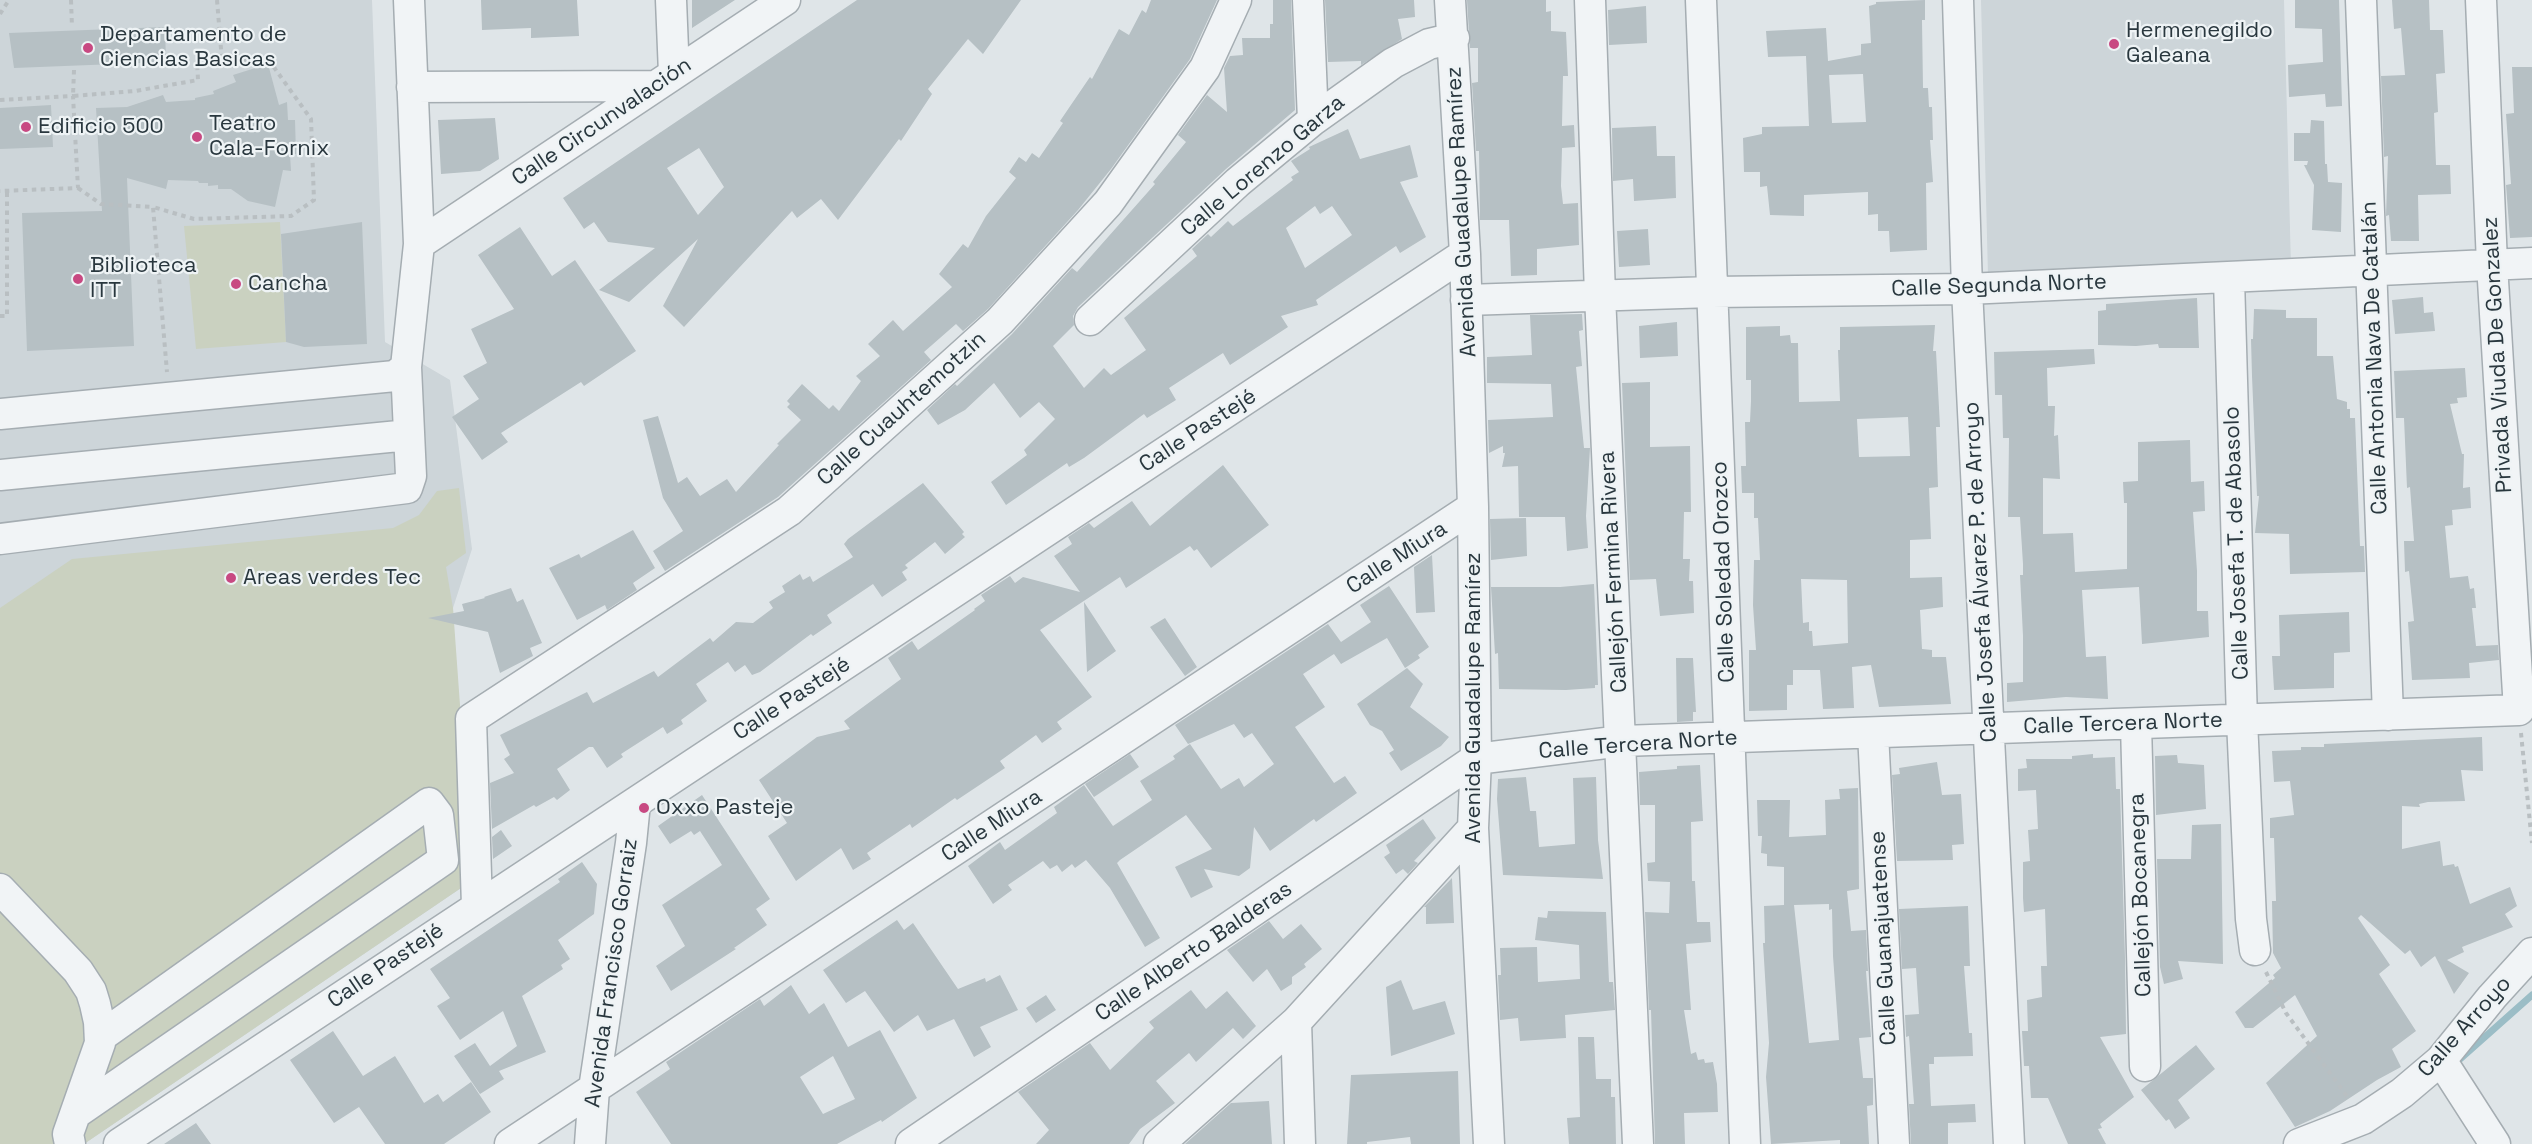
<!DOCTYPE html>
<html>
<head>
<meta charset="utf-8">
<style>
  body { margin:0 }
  canvas { display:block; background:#dfe5e8 }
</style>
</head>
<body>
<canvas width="2532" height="1144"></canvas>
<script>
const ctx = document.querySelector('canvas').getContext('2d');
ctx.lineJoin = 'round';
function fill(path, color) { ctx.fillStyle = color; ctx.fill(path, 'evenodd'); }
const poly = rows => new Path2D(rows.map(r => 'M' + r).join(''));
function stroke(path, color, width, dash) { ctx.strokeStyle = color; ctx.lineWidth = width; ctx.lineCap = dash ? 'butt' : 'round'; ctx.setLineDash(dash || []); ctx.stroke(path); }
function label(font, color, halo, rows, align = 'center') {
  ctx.font = font + ' "Space Grotesk",sans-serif'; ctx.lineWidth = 4.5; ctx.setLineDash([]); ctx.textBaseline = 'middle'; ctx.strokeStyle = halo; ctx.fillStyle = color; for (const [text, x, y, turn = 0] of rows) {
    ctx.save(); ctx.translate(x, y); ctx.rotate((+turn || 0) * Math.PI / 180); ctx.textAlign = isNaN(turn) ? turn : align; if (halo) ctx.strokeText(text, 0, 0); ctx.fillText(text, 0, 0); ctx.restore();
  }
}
fill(poly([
  [0,0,372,0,385,342,450,380,472,549,453,608,464,886,84,1144,0,1144],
  [1981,0,2284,0,2291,267,1988,276]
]), '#cdd5d9');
fill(poly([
  [280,222,286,342,196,349,184,226],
  [459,488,466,553,446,567,453,608,460,705,464,886,84,1144,0,1144,0,608,72,559,393,528,419,515,437,491]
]), '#cad1c0');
stroke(poly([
  [2459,1060,2532,995]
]), '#9bbdc6', 7);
fill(poly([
  [481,0,577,0,579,36,531,38,531,28,482,30],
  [692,0,735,0,692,28],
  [857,0,1021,0,983,54,968,39,928,89,932,94,901,141,899,139,838,220,821,199,797,218,792,211,684,327,663,306,698,239,629,302,599,290,655,248,608,242,594,222,584,229,563,198],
  [699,148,724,187,698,215,667,168],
  [1151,0,1217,0,1190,59,1111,169,1078,210,988,309,963,331,956,324,924,352,931,360,778,497,665,571,653,551,683,531,663,498,643,420,658,416,678,483,687,477,700,496,727,479,736,492,779,445,777,444,801,420,787,407,790,404,787,401,802,384,829,409,833,405,839,411,861,381,856,376,880,356,868,344,893,320,903,331,952,287,939,274,963,244,968,248,986,216,1016,178,1009,172,1019,157,1026,162,1032,153,1039,158,1063,123,1060,121,1090,77,1092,79,1119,29,1129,35,1142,10,1146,13],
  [1273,0,1291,0,1295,110,1226,169,1078,307,1073,316,1074,325,1053,346,1084,388,1104,368,1111,375,1146,350,1124,318,1197,256,1192,249,1208,234,1211,237,1228,221,1233,226,1293,180,1291,177,1299,172,1291,161,1310,149,1309,147,1348,129,1360,159,1410,145,1418,177,1400,182,1426,237,1400,253,1396,246,1316,300,1318,305,1281,316,1288,327,1230,365,1223,353,1169,388,1176,400,1147,418,1144,414,1084,458,1069,467,1067,463,1006,505,991,482,1027,455,1024,450,1055,419,1039,402,1020,418,994,383,965,410,938,425,927,410,955,384,957,386,1012,334,1072,268,1077,272,1155,184,1153,182,1186,142,1178,135,1207,95,1227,112,1224,68,1230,56,1243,55,1242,38,1270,38,1270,24,1273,24],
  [1315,206,1320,214,1332,206,1352,235,1305,268,1286,228],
  [1325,0,1414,0,1415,17,1398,19,1402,39,1361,65,1361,61,1328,62],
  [1467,0,1546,0,1546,12,1551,11,1551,31,1566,32,1568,76,1563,76,1562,126,1574,125,1575,147,1562,148,1561,186,1563,204,1578,203,1579,245,1537,249,1537,275,1511,276,1509,220,1480,220,1479,151,1476,151,1472,83,1478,82,1478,48,1470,48],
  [1925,0,1925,20,1922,20,1923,88,1928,88,1929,107,1932,107,1933,140,1930,140,1933,182,1926,183,1927,250,1890,252,1889,231,1878,231,1878,214,1868,215,1868,192,1804,195,1804,216,1770,215,1767,186,1760,187,1760,172,1744,172,1743,138,1762,134,1762,127,1809,126,1806,56,1768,57,1766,31,1826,28,1828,61,1861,55,1861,44,1871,43,1869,6,1876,4,1876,2],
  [1863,74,1866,122,1832,123,1829,75],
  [2295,0,2339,0,2342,106,2326,107,2325,94,2289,97,2288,65,2323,62,2322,29,2295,28],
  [2392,0,2429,0,2430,30,2443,30,2445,73,2436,74,2438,112,2434,113,2436,165,2450,165,2451,194,2418,195,2419,241,2391,241,2389,215,2386,216,2388,156,2384,157,2381,76,2405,75,2401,28,2394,29],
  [1646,6,1647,43,1609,45,1608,10],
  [165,27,166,62,14,68,9,33],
  [268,64,279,105,287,102,288,120,295,120,296,154,290,155,291,171,283,170,275,207,248,201,231,189,218,189,218,185,208,186,208,183,199,183,198,181,168,180,166,189,127,178,134,346,27,351,22,213,102,211,96,108,127,107,163,95,166,102,195,100,195,98,214,94,213,91,236,82,233,75],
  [2512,67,2532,67,2532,237,2510,238,2506,185,2511,184,2506,114,2514,113],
  [51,105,53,147,0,149,0,108],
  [495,118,499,159,480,171,441,174,438,120],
  [2311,120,2324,121,2325,164,2327,164,2328,182,2342,183,2341,232,2312,230,2314,185,2304,165,2307,165,2308,161,2294,161,2294,133,2310,133],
  [1656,126,1657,156,1675,156,1676,198,1634,201,1633,179,1613,181,1612,128],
  [362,222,367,344,304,347,286,342,281,234],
  [520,227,552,276,575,260,636,351,584,386,581,382,501,433,508,442,482,460,452,417,479,399,463,376,487,363,471,329,514,309,478,255],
  [1648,229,1650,265,1619,267,1617,231],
  [2423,297,2424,313,2433,312,2435,331,2395,334,2392,300],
  [2197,298,2199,348,2159,348,2158,344,2136,346,2098,345,2098,311,2106,310,2106,304],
  [2254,309,2286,310,2286,318,2317,318,2317,356,2333,356,2337,399,2347,402,2347,409,2350,409,2350,418,2355,418,2360,546,2364,546,2365,572,2290,574,2289,534,2255,533,2259,496,2257,496,2252,376,2251,339,2253,339],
  [1582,314,1583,330,1579,331,1582,366,1576,367,1584,448,1590,448,1586,516,1588,548,1567,551,1565,517,1519,517,1518,466,1502,467,1505,453,1503,453,1503,446,1489,453,1488,420,1553,417,1551,384,1487,383,1487,357,1532,355,1530,315],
  [1677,322,1678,356,1640,358,1639,326],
  [1935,325,1933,351,1936,351,1940,427,1936,427,1938,487,1929,488,1931,539,1910,540,1910,578,1942,577,1943,607,1920,610,1922,649,1932,650,1932,657,1946,657,1951,704,1879,707,1871,665,1852,667,1854,708,1823,709,1820,670,1793,670,1793,685,1787,685,1787,710,1749,711,1749,650,1756,650,1753,605,1754,560,1760,560,1758,518,1754,518,1754,493,1742,493,1741,466,1746,466,1745,422,1750,422,1751,401,1751,380,1746,380,1746,327,1780,326,1780,336,1790,335,1791,343,1798,343,1799,402,1840,401,1838,350,1840,350,1840,327],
  [1908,417,1910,456,1859,457,1857,419],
  [1801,579,1847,580,1848,643,1813,646,1812,631,1809,631,1809,622,1803,623],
  [2094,349,2095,364,2047,368,2048,406,2055,406,2054,436,2058,435,2060,479,2043,478,2043,534,2073,533,2075,572,2127,569,2127,503,2124,503,2123,482,2138,481,2138,442,2190,440,2191,482,2204,481,2205,511,2193,512,2197,571,2197,611,2208,611,2209,637,2142,644,2139,587,2082,590,2086,657,2106,656,2108,699,2066,697,2007,702,2007,683,2023,682,2023,636,2020,575,2023,575,2023,564,2020,517,2008,517,2009,438,2003,438,2002,395,1995,395,1994,352],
  [2465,368,2467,397,2457,398,2458,403,2450,404,2462,454,2464,454,2463,488,2470,487,2471,508,2452,510,2453,525,2445,526,2450,578,2468,576,2470,589,2474,588,2476,608,2472,608,2476,646,2498,645,2499,660,2469,663,2470,678,2412,680,2408,622,2414,621,2409,571,2405,572,2404,541,2414,541,2410,487,2407,488,2404,418,2396,418,2394,371],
  [1650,382,1650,447,1690,446,1691,512,1684,512,1683,559,1690,559,1689,581,1693,581,1694,613,1660,616,1656,579,1630,580,1622,383],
  [1223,465,1269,525,1211,568,1197,549,1194,551,1190,546,1126,588,1120,577,1040,630,1092,697,1057,722,1062,729,1042,743,1036,735,1000,761,1005,768,957,800,955,798,912,828,910,824,867,853,871,859,853,870,841,848,796,881,768,836,787,823,759,780,817,737,850,729,844,721,901,679,888,658,912,641,918,650,975,610,974,609,985,601,981,595,1010,576,1015,583,1023,577,1080,592,1054,556,1072,544,1068,537,1089,523,1094,528,1132,501,1150,526],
  [923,483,964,532,962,534,965,537,945,554,935,542,905,565,908,568,902,572,907,580,882,597,873,584,827,615,832,623,813,636,811,634,760,672,752,675,745,665,735,672,728,662,696,684,707,701,681,720,683,724,667,734,663,727,621,754,623,757,607,768,593,747,589,747,557,769,570,790,557,800,554,797,536,807,534,805,492,829,490,783,514,773,504,759,510,755,500,735,587,692,593,703,654,671,658,677,710,638,713,642,736,622,753,623,773,608,769,602,785,592,782,586,800,574,803,580,810,576,813,582,853,557,844,544,848,539],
  [1526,518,1527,556,1491,560,1490,519],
  [633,530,655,568,633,583,637,590,607,610,605,605,577,620,549,568,579,554,581,558],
  [1432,555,1435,612,1416,613,1414,567],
  [1594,584,1598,685,1595,685,1595,688,1566,690,1499,689,1498,653,1495,654,1491,587,1560,587],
  [1389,586,1429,647,1418,655,1420,658,1405,668,1387,638,1341,664,1334,654,1303,674,1325,707,1295,727,1334,783,1345,776,1357,793,1316,822,1314,819,1270,851,1254,827,1250,868,1239,876,1204,869,1213,887,1191,898,1175,867,1212,849,1186,815,1120,860,1117,863,1160,938,1145,947,1110,888,1086,860,1075,868,1072,864,1062,872,1057,865,1050,869,1043,861,1008,885,1012,890,993,904,968,866,1000,842,1005,850,1057,813,1054,807,1084,785,1113,826,1152,800,1140,781,1175,759,1173,756,1190,744,1221,789,1239,778,1244,787,1274,764,1252,733,1244,738,1234,724,1188,744,1175,725,1328,624,1341,642,1371,622,1360,605],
  [511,588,517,602,523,599,542,643,530,648,533,656,500,673,488,632,428,618,464,611,462,604,485,598,484,597],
  [1084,602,1116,651,1087,672],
  [2349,612,2350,652,2334,653,2334,688,2274,690,2272,656,2280,656,2279,615],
  [1165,618,1197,667,1185,676,1150,627],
  [1676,658,1693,658,1696,712,1693,712,1693,721,1677,722],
  [1407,668,1423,684,1410,707,1449,737,1441,746,1401,771,1389,753,1394,750,1382,731,1370,725,1357,704],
  [2482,737,2483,771,2461,770,2465,801,2428,802,2419,804,2420,807,2402,806,2402,849,2440,841,2443,866,2454,864,2455,867,2458,866,2470,904,2510,887,2517,906,2505,914,2513,927,2462,947,2464,952,2447,960,2469,973,2454,994,2435,956,2421,967,2410,950,2405,954,2361,915,2358,918,2390,965,2379,974,2416,1031,2392,1049,2401,1067,2377,1080,2330,1111,2295,1127,2266,1083,2317,1036,2295,995,2253,1028,2245,1028,2235,1012,2275,978,2273,975,2281,968,2273,953,2272,901,2276,901,2274,838,2270,838,2270,818,2294,815,2290,781,2274,782,2272,751,2301,750,2301,747,2324,747,2324,744],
  [1130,754,1139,767,1094,797,1085,784],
  [2093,754,2093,758,2115,757,2116,789,2120,789,2125,958,2126,1034,2100,1037,2134,1097,2100,1124,2102,1128,2098,1129,2106,1144,2068,1144,2048,1098,2031,1098,2029,1066,2024,1066,2022,1031,2028,1031,2027,1000,2042,997,2041,966,2047,966,2045,909,2024,912,2023,898,2023,862,2030,861,2028,830,2038,829,2036,790,2018,791,2018,769,2027,768,2026,759,2072,759,2072,756],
  [2177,755,2178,763,2204,765,2206,809,2156,815,2155,756],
  [1937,762,1942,795,1961,794,1964,844,1952,845,1953,860,1897,861,1892,775,1900,774,1899,768],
  [1700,765,1703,821,1691,822,1692,881,1695,881,1697,922,1710,922,1711,942,1686,944,1691,1010,1684,1010,1691,1054,1696,1052,1698,1060,1704,1059,1705,1063,1713,1062,1717,1084,1718,1112,1684,1113,1685,1144,1655,1144,1651,1010,1649,1010,1645,912,1669,913,1670,882,1648,881,1647,863,1655,862,1655,805,1640,805,1639,772,1677,769,1677,766],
  [1526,777,1530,811,1536,811,1539,847,1575,844,1573,778,1596,777,1598,840,1603,879,1503,875,1497,799,1498,779],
  [1858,788,1859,889,1847,891,1851,931,1866,930,1868,971,1866,971,1871,1037,1859,1038,1863,1078,1873,1078,1873,1105,1867,1106,1869,1144,1840,1144,1840,1140,1771,1144,1766,1077,1769,1043,1763,943,1765,943,1764,906,1784,905,1784,867,1767,866,1767,854,1761,853,1762,836,1758,836,1757,800,1790,800,1789,837,1826,835,1825,800,1840,799,1839,789],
  [1829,904,1829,910,1832,909,1833,956,1839,1040,1809,1043,1794,905],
  [702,795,770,899,756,909,767,925,734,948,736,949,671,991,656,966,685,946,662,905,722,865,700,831,694,835,691,831,670,844,658,826],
  [1423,819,1436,838,1414,861,1418,863,1408,874,1403,869,1396,874,1384,857,1390,853,1386,845],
  [2221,824,2223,964,2178,961,2183,979,2164,984,2160,967,2157,859,2191,859,2192,825],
  [501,830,512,846,493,859,492,837],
  [582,862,597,884,594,914,558,940,570,959,561,965,563,969,522,996,546,1052,499,1071,504,1079,480,1094,454,1056,475,1043,490,1066,517,1046,503,1011,460,1040,437,1006,450,998,430,969,560,882,558,879],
  [1452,878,1454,923,1426,924,1426,907,1424,907],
  [1968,906,1970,966,1964,966,1969,1033,1972,1033,1973,1056,1934,1057,1934,1064,1929,1064,1931,1106,1975,1104,1976,1122,1948,1123,1948,1144,1911,1144,1909,1104,1914,1104,1909,1036,1906,1037,1905,1015,1919,1014,1916,968,1902,969,1899,909],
  [1548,911,1606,912,1609,982,1613,982,1615,1010,1565,1015,1566,1038,1520,1041,1518,1018,1500,1020,1498,975,1501,975,1500,948,1537,947,1538,982,1580,979,1579,945,1535,940,1538,917,1547,918],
  [897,920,904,930,913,923,958,989,985,978,986,982,1000,975,1018,1010,980,1027,991,1047,974,1057,954,1019,927,1031,918,1015,894,1032,865,991,846,1003,823,970],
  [1269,921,1283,939,1301,924,1322,949,1304,964,1306,967,1292,977,1292,984,1281,991,1267,969,1253,982,1227,950],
  [1401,980,1413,1010,1445,1001,1455,1034,1391,1056,1386,987],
  [791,985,809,1014,824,1003,848,1047,880,1030,917,1098,882,1122,881,1120,837,1144,671,1144,636,1092,670,1069,666,1062,760,999,764,1006],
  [833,1056,855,1099,823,1114,800,1077],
  [1191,990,1206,1009,1227,991,1256,1026,1243,1039,1233,1028,1196,1062,1189,1053,1156,1081,1175,1103,1140,1129,1129,1144,1036,1144,1049,1130,1018,1092,1090,1043,1110,1070,1154,1028,1149,1022],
  [1046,995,1056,1010,1036,1023,1026,1008],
  [333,1031,363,1076,395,1056,424,1103,438,1094,443,1102,471,1082,491,1112,444,1144,385,1144,359,1107,334,1123,290,1060],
  [1578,1037,1594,1037,1596,1079,1611,1079,1611,1097,1615,1097,1616,1144,1569,1144,1567,1118,1580,1117],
  [2196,1045,2215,1069,2178,1100,2190,1118,2175,1129,2169,1119,2166,1121,2141,1090],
  [1458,1071,1460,1144,1411,1144,1410,1137,1367,1142,1367,1144,1347,1144,1351,1075],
  [1269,1101,1272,1144,1185,1144,1231,1103],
  [196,1123,211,1144,164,1144]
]), '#b6c0c4');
const minor = poly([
  [671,0,674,74],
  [1308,0,1313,120],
  [1450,0,1465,254,1473,507,1476,759,1473,828,1489,1144],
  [1590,0,1600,295,1638,1144],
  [1701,0,1745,1144],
  [1958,0,1967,289,2009,1144],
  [2361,0,2388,715],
  [412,87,656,86],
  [419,244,785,0],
  [2229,279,2242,720,2251,919,2255,950],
  [1466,300,1712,292,1967,289,2532,263],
  [1090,320,1238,182,1313,120,1393,63,1429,44,1454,38],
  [0,414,395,376,406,367],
  [0,475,409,435],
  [0,539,407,488,411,476,406,367,419,244,409,0],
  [2136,724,2145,1066],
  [1873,733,1894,1144],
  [0,889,78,971,91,991,95,1004,99,1022,100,1043,68,1134,70,1144],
  [477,906,471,719,789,511,1000,321,1108,203,1205,68,1236,0],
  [1296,1022,1300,1144],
  [2441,1060,2495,1144],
  [75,1114,443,860,438,815,429,803,100,1037],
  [119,1144,1465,254],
  [510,1144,1473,507],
  [590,1144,594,1089,631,843,635,803],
  [911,1144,1476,759,1622,741,2519,710,2492,264,2481,0],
  [1159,1144,1296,1022,1473,828],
  [2299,1144,2363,1119,2402,1093,2441,1060,2492,997,2532,953]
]);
stroke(minor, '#a5adb2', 33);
stroke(poly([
  [71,0,72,27],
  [217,0,222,61],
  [0,14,9,0],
  [74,70,73,96,135,91,198,80,197,61,268,59,311,119,314,200,291,216,194,219,153,207],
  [0,100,73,96,78,188,0,191],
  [78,188,101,204,153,207,167,372],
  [0,316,7,316,7,191],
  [2521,733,2532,843],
  [2266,972,2286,1013,2349,1099]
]), '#b9bfc2', 4, [4.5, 4.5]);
stroke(minor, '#f1f4f6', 30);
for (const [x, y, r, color] of [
  [2114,44,6,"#c84982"],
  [88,48,6,"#c84982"],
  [26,127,6,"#c84982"],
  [197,137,6,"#c84982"],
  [78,279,6,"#c84982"],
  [236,284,6,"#c84982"],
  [231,578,6,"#c84982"],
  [644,808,6,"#c84982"]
]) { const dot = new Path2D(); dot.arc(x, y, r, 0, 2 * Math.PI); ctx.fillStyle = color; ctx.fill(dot); stroke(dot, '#eef3f5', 2); }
label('22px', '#29373e', '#eef3f5', [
  ["Hermenegildo",2126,31],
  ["Galeana",2126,56],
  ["Departamento de",100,35],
  ["Ciencias Basicas",100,60],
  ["Teatro",209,124],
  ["Cala-Fornix",209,149],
  ["Edificio 500",38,127],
  ["Biblioteca",90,266],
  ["ITT",90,291],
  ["Cancha",248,284],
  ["Areas verdes Tec",243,578],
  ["Oxxo Pasteje",656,808]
], 'left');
label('22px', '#29373e', '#eef3f5', [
  ["Calle Circunvalación",602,122,-34],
  ["Calle Lorenzo Garza",1263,166,-40],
  ["Avenida Guadalupe Ramírez",1462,212,-93],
  ["Calle Segunda Norte",1999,286,-2],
  ["Privada Viuda De Gonzalez",2498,355,-93],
  ["Calle Antonia Nava De Catalán",2375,358,-92],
  ["Calle Cuauhtemotzin",902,409,-42],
  ["Calle Pastejé",1198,431,-33],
  ["Calle Josefa T. de Abasolo",2237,543,-92],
  ["Calle Miura",1397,558,-33],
  ["Callejón Fermina Rivera",1614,572,-93],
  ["Calle Soledad Orozco",1724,572,-92],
  ["Calle Josefa Álvarez P. de Arroyo",1981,572,-93],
  ["Avenida Guadalupe Ramírez",1474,698,-90],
  ["Calle Pastejé",792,699,-33],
  ["Calle Tercera Norte",2123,724,-2],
  ["Calle Tercera Norte",1638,745,-4],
  ["Calle Miura",992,826,-33],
  ["Callejón Bocanegra",2141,895,-92],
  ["Calle Guanajuatense",1884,938,-93],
  ["Calle Alberto Balderas",1194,952,-34],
  ["Calle Pastejé",386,966,-34],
  ["Avenida Francisco Gorraiz",612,973,-82],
  ["Calle Arroyo",2465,1027,-48]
]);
</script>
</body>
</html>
